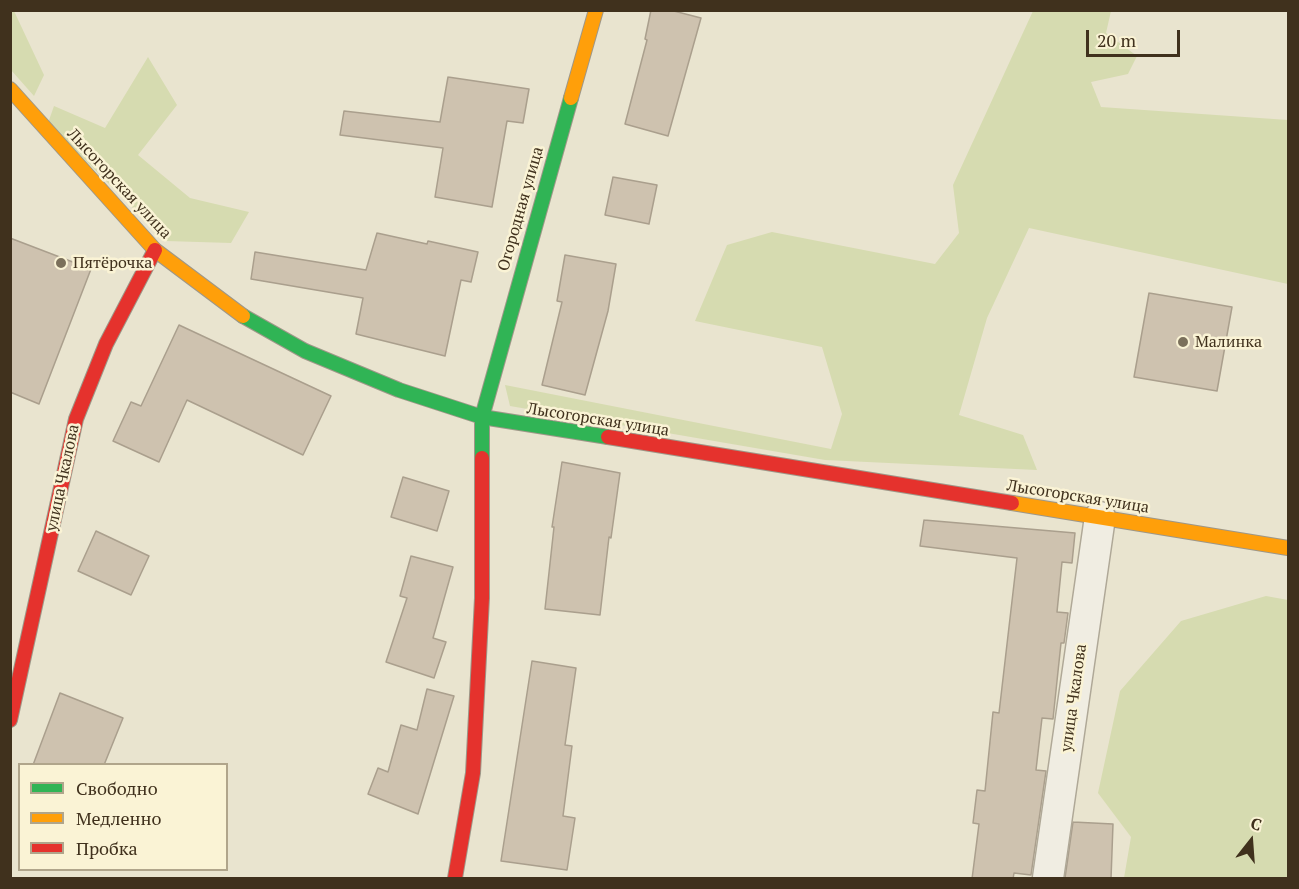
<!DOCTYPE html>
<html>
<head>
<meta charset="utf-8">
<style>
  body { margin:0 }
  #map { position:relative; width:1299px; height:889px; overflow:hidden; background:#e9e4cf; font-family:"PT Serif",serif }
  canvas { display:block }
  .frame { position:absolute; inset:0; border:12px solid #40311d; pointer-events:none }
  .legend { position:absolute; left:18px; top:763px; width:210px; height:108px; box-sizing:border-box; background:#faf3d5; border:2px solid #b0a58b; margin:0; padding:8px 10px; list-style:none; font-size:18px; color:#40311d }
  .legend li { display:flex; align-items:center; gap:12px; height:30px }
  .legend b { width:30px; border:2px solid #b0a58b }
  .north { position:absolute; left:1221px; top:811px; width:60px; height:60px; -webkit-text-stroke:4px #faf3d5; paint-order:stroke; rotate:17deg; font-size:16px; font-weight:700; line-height:24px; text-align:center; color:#40311d }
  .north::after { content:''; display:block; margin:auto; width:21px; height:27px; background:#40311d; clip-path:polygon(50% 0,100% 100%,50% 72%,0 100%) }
  .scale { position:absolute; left:1086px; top:30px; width:94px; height:27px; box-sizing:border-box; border:3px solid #40311d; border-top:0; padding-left:8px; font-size:18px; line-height:21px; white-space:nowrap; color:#40311d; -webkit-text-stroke:4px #faf3d5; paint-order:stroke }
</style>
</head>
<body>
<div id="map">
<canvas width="1299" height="889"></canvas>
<div class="frame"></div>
<ul class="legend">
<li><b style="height:8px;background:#30b455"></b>Свободно</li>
<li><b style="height:8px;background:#ff9f0a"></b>Медленно</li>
<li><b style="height:8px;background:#e5322d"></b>Пробка</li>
</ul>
<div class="north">С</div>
<div class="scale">20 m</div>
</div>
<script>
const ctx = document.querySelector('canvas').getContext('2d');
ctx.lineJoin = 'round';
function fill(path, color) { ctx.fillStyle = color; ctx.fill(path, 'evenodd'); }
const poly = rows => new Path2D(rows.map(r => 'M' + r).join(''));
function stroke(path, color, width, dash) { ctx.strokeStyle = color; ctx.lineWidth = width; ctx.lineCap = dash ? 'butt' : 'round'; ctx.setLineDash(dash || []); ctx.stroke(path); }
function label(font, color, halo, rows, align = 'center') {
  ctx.font = font + ' "PT Serif",serif'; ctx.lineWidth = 5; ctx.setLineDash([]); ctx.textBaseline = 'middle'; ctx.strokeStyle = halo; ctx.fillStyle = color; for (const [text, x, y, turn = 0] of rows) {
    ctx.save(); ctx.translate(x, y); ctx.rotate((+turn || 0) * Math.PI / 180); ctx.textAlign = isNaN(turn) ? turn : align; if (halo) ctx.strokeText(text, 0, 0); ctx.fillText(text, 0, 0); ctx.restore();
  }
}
fill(poly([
  [11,11,14,11,44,75,34,96,11,70],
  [1033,11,1111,11,1106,33,1137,56,1128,74,1091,82,1101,107,1288,120,1288,284,1029,228,987,318,959,415,1023,435,1037,470,825,460,510,406,505,385,831,449,842,414,822,347,695,321,727,245,772,232,935,264,959,233,953,185],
  [148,57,177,105,138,155,190,198,249,212,231,243,166,241,48,123,54,106,105,128],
  [1266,596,1288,600,1288,878,1124,878,1131,837,1098,793,1120,691,1181,621]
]), '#d6dbb0');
const building = poly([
  [651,10,670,10,701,18,668,136,625,124,647,40,645,39,651,10],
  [448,77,529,89,523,123,507,121,492,207,435,197,443,148,340,135,344,111,440,122,448,77],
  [613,177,657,185,649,224,605,215,613,177],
  [377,233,427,244,428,241,478,252,471,282,461,280,445,356,356,334,363,298,251,279,255,252,366,270,377,233],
  [10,238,91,269,39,404,10,392,10,238],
  [565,255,616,264,608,311,585,395,542,385,562,302,557,301,565,255],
  [1149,293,1232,307,1217,391,1134,377,1149,293],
  [179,325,331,396,303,455,187,400,159,462,113,441,131,402,141,406,179,325],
  [562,462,620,473,611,538,609,537,600,615,545,609,554,527,552,527,562,462],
  [403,477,449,491,437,531,391,517,403,477],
  [924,520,1075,533,1072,563,1062,562,1057,612,1068,613,1064,643,1061,643,1053,719,1042,718,1036,770,1046,771,1031,875,1014,873,1013,879,972,879,979,824,973,823,977,790,985,791,993,712,999,713,1017,558,920,546,924,520],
  [96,531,149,556,131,595,78,571,96,531],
  [411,556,453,567,433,638,446,642,434,678,386,662,407,598,400,596,411,556],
  [532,661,576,668,565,745,572,746,563,816,575,818,567,870,501,861,532,661],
  [427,689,454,696,418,814,368,794,378,768,388,772,401,725,417,730,427,689],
  [60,693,123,718,104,765,33,765,60,693],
  [1073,822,1113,824,1111,879,1065,878,1073,822]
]);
fill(building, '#cec2af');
stroke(building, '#aa9f8d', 1.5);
const street = poly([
  [1048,878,1100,517]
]);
const fast = poly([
  [243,316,305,351,399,390,482,417,608,437],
  [482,458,482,417,571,98]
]);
const slow = poly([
  [10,89,155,250,243,316],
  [571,98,596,10],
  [1012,503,1288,548]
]);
const jam = poly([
  [608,437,1012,503],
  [10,720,76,419,106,344,155,250],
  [455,878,473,773,482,598,482,458]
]);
stroke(street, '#afa897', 33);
stroke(fast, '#9e9788', 16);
stroke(slow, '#9e9788', 16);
stroke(jam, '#9e9788', 16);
stroke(street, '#f0ede2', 30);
stroke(fast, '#30b455', 14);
stroke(slow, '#ff9f0a', 14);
stroke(jam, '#e5322d', 14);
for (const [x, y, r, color] of [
  [61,263,6,"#7b705b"],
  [1183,342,6,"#7b705b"]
]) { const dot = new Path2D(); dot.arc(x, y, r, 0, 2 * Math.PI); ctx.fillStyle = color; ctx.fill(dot); stroke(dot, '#faf3d5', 2); }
label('16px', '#40311d', '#faf3d5', [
  ["Лысогорская улица",119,184,47],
  ["Огородная улица",521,209,-74],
  ["Лысогорская улица",598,420,9],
  ["улица Чкалова",63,478,-78],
  ["Лысогорская улица",1078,497,9],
  ["улица Чкалова",1074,698,-82]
]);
label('16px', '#40311d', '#faf3d5', [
  ["Пятёрочка",73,263],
  ["Малинка",1195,342]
], 'left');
</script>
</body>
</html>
